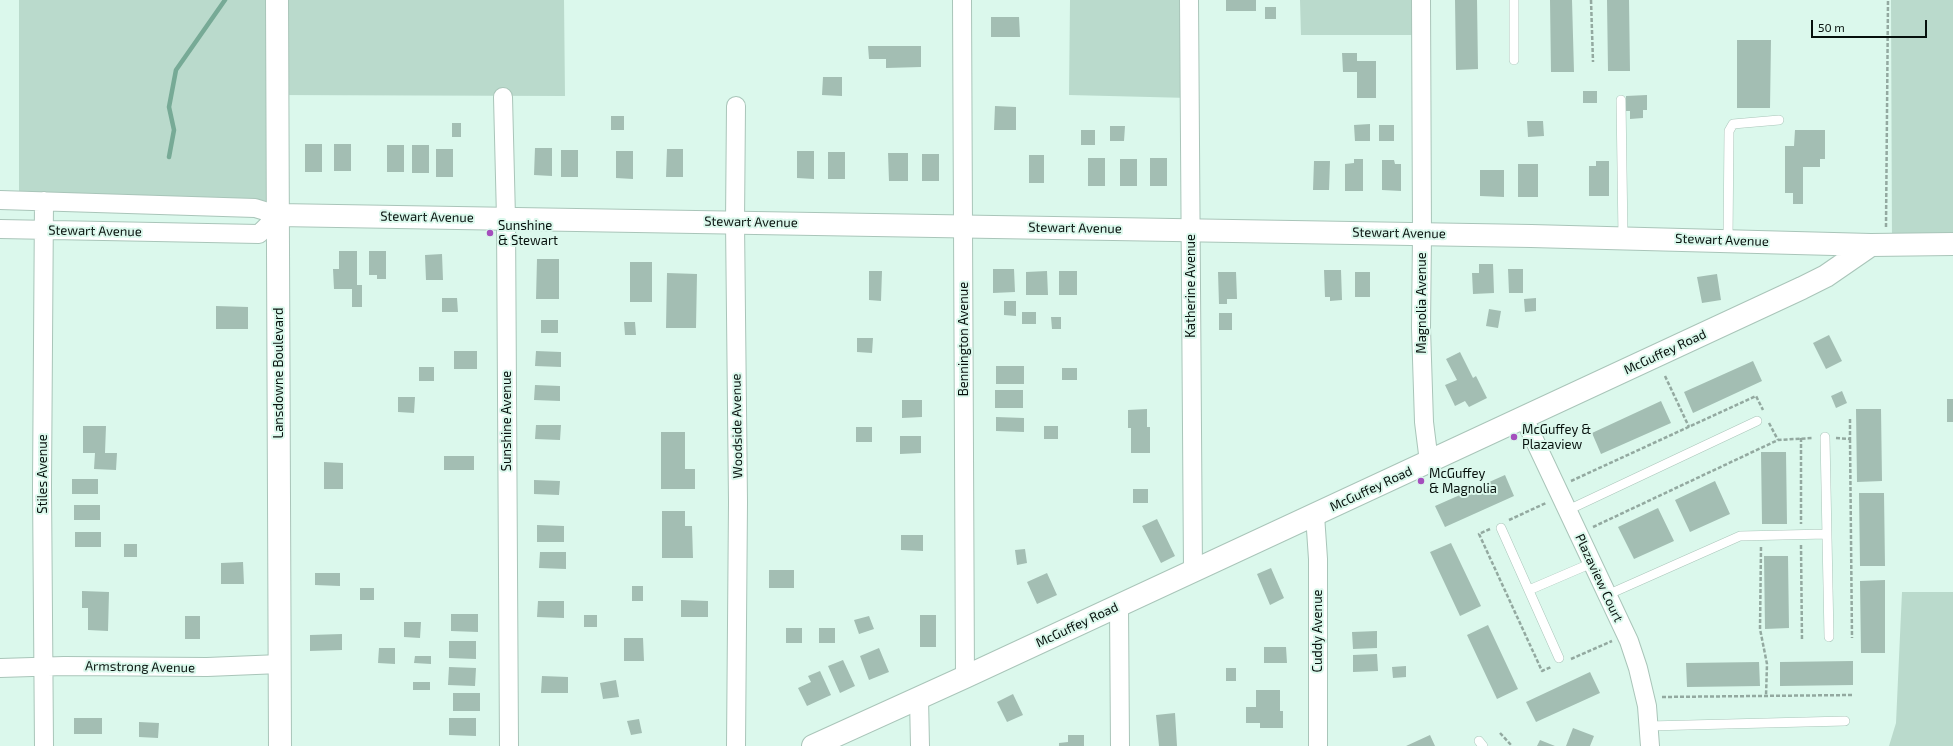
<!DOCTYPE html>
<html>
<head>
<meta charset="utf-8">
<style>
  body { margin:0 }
  #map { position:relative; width:1953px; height:746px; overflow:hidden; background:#dbf8ec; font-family:"Exo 2",sans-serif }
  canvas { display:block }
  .scale { position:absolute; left:1811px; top:20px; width:116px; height:18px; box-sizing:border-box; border:2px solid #06100c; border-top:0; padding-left:5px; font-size:12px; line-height:14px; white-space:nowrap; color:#06100c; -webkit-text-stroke:3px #dbf8ec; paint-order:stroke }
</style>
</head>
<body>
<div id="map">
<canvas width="1953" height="746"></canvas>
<div class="scale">50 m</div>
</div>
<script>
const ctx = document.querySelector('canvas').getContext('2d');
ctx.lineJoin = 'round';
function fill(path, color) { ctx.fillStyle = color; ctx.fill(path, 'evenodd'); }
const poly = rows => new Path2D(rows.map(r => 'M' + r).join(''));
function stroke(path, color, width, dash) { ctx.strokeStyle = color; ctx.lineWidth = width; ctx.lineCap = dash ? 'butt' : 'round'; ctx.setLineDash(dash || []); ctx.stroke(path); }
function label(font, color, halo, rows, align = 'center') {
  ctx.font = font + ' "Exo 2",sans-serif'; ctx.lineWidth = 4; ctx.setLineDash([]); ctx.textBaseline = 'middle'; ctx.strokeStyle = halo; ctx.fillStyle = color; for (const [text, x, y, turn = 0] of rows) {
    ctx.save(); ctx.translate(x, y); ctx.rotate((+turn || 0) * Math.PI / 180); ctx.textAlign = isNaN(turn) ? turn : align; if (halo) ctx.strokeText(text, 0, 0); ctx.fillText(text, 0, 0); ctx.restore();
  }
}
fill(poly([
  [19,0,564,0,565,96,277,95,278,204,19,200],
  [1070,0,1189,0,1190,98,1069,95],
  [1300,0,1421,0,1421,35,1301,35],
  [1891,0,1953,0,1953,244,1892,245],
  [1902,592,1953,592,1953,746,1889,746,1896,723]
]), '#badacc');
stroke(poly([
  [169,157,174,130,169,107,176,70,225,0]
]), '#77aa96', 4.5);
fill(poly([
  [1226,0,1256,0,1256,11,1226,11],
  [1455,0,1477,0,1478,69,1456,70],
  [1550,0,1572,0,1574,72,1551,72],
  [1607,0,1629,0,1630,71,1608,71],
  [1265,7,1276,7,1276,19,1265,19],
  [991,17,1019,17,1020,37,991,37],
  [1737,40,1771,40,1770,108,1737,108],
  [868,46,921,46,921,67,886,68,886,59,869,59],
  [1342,53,1357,53,1357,61,1376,61,1376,98,1357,98,1357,72,1343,72],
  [823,77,842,77,842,96,822,95],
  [1583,91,1597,91,1597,103,1583,103],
  [1647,95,1647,110,1643,110,1643,118,1630,119,1630,111,1626,111,1626,96],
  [995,106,1016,107,1016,130,994,130],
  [611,116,624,116,624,130,611,130],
  [1527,121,1543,121,1544,136,1528,137],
  [452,123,461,123,461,137,452,137],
  [1370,124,1370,141,1355,141,1354,125],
  [1379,125,1394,125,1394,141,1379,141],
  [1110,126,1125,126,1124,141,1110,141],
  [1081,130,1095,130,1095,145,1081,145],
  [1795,130,1825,130,1825,159,1820,159,1820,167,1803,167,1803,204,1793,204,1793,193,1785,193,1785,146,1794,146],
  [305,144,322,144,322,172,305,172],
  [334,144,351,144,351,171,334,171],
  [387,145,404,145,404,172,387,172],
  [412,145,429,145,429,173,412,173],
  [535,148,552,148,552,176,534,175],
  [436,149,453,149,453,177,436,177],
  [667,149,683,149,683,177,666,177],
  [561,150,578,150,578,177,561,177],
  [616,151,633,151,633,179,616,178],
  [797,151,814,151,814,179,797,178],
  [828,152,845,152,845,179,828,179],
  [888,153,908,153,908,181,889,181],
  [922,154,939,154,939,181,922,181],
  [1029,155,1044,155,1044,183,1029,183],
  [1088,158,1105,158,1105,186,1088,186],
  [1150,158,1167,158,1167,186,1150,186],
  [1120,159,1137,159,1137,186,1120,186],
  [1354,159,1363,159,1363,191,1345,191,1345,164,1354,163],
  [1382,160,1394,160,1395,164,1401,164,1401,191,1382,190],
  [1314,161,1330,161,1329,190,1313,190],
  [1596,161,1609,161,1609,196,1589,196,1589,166,1596,166],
  [1518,164,1538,164,1538,197,1518,197],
  [1480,170,1504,170,1504,197,1480,196],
  [339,251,357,251,357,285,362,285,362,307,352,307,352,289,334,289,333,269,339,269],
  [369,251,386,251,386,279,377,279,377,275,369,275],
  [442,254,443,280,426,280,425,255],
  [537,259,559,259,559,299,536,299],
  [630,262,652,262,652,302,630,302],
  [1479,264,1493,264,1494,293,1473,294,1472,273,1479,273],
  [993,269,1014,269,1015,292,993,293],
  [1508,269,1523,269,1523,293,1509,293],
  [1324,270,1341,270,1342,300,1330,301,1330,297,1325,297],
  [869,271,882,271,881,301,869,300],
  [1047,271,1048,295,1026,295,1026,272],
  [1059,271,1077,271,1077,295,1059,295],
  [1218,272,1236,272,1237,299,1227,299,1227,304,1219,304],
  [1355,272,1370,272,1370,297,1355,297],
  [667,273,697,274,696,328,666,328],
  [1717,274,1721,300,1702,303,1697,277],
  [442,298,457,298,458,312,442,312],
  [1536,298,1536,311,1525,312,1524,299],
  [1004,301,1016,301,1016,316,1004,315],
  [216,306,248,307,248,329,216,329],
  [1489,309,1501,311,1498,328,1486,326],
  [1022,312,1036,312,1036,324,1022,324],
  [1219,313,1232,313,1232,330,1219,330],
  [1051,317,1061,317,1061,329,1052,329],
  [541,320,558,320,558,333,541,333],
  [624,322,635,322,636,335,625,335],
  [1829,335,1842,361,1826,369,1813,343],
  [857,338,873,338,872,353,857,352],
  [454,351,477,351,477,369,454,369],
  [536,351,561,352,561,367,535,366],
  [1460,352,1473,378,1476,376,1487,398,1469,407,1465,401,1455,406,1445,385,1457,380,1446,359],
  [1753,361,1762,381,1693,413,1684,392],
  [996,366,1024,366,1024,384,996,384],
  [419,367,434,367,434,381,419,381],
  [1062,368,1077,368,1077,380,1062,380],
  [535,385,560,386,560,401,534,400],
  [995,390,1023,390,1023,408,995,408],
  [1842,391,1847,403,1836,408,1831,396],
  [398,397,415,397,414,413,398,412],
  [1947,399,1953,399,1953,422,1947,422],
  [902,400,922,400,922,417,902,418],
  [1661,401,1671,423,1601,454,1592,433],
  [1147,409,1147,427,1150,427,1150,453,1131,453,1131,428,1128,428,1128,410],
  [1856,409,1881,409,1882,481,1857,482],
  [996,417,1024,418,1024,432,996,431],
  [536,425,561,425,560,440,535,439],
  [83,426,106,426,105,453,117,453,116,470,94,469,95,453,83,453],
  [1044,426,1058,426,1058,439,1044,439],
  [856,427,872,427,872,442,856,442],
  [661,432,685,432,685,469,695,469,695,489,661,489],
  [900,436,921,436,921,453,900,454],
  [1761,452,1786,452,1787,524,1762,524],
  [444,456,474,456,474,470,444,470],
  [324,462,343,463,343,489,324,489],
  [1505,475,1514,496,1445,527,1435,506],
  [72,479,98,479,98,494,72,494],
  [534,480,560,481,559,495,534,494],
  [1715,481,1730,514,1690,532,1675,500],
  [1133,489,1148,489,1148,503,1133,503],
  [1859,493,1884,493,1885,566,1860,566],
  [74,505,100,505,100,520,74,520],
  [1658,508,1674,541,1634,559,1618,527],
  [662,511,685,511,685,526,692,526,693,558,662,558],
  [1157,519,1175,556,1161,563,1142,526],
  [537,525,564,526,564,542,537,542],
  [75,532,101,532,101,547,75,547],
  [901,535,923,535,923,551,901,550],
  [1451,543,1481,606,1460,616,1430,552],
  [124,544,137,544,137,557,124,557],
  [1025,549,1027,563,1017,565,1015,550],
  [540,552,566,552,566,569,539,568],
  [1764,556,1788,556,1789,628,1765,629],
  [243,562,244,584,221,584,221,563],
  [1271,568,1284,598,1270,605,1257,574],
  [769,570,794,570,794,588,769,588],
  [315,573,340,573,340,586,315,585],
  [1047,573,1057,595,1037,604,1027,582],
  [1885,580,1885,653,1861,653,1860,581],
  [632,586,643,586,643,601,632,601],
  [360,588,374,588,374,600,360,600],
  [82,591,109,592,108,631,88,630,88,608,82,608],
  [681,600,708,601,708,617,681,617],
  [538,601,564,601,564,618,537,617],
  [451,614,478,614,478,632,451,631],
  [584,615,597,615,597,627,584,627],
  [920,615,936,615,936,647,920,647],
  [185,616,200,616,200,639,185,639],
  [869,616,874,629,859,634,854,620],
  [404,622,421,622,420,638,404,637],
  [1488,625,1518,689,1497,699,1467,635],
  [786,628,802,628,802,643,786,643],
  [819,628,835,628,835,643,819,643],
  [1377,631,1377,648,1353,649,1352,632],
  [342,634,342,650,310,651,310,635],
  [624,638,643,638,644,661,624,661],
  [449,641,476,641,476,659,449,658],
  [1264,647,1286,647,1287,663,1264,663],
  [379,648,395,648,395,664,378,663],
  [879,648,889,672,869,680,860,656],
  [1377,654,1378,671,1353,672,1353,655],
  [415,656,431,656,431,664,414,663],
  [843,660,855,686,840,693,828,666],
  [1853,661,1853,685,1780,686,1780,662],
  [1759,662,1760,686,1687,687,1686,663],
  [1406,666,1406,677,1393,678,1392,667],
  [449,667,476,668,475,686,448,685],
  [1226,668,1236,668,1236,681,1226,681],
  [820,671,831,695,807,706,798,688,811,682,808,676],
  [1590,672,1600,693,1536,722,1526,702],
  [542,676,568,677,568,693,541,693],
  [616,680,619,697,603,699,600,683],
  [413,682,430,682,430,690,413,690],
  [1256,690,1280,690,1280,711,1283,711,1283,728,1260,728,1260,723,1246,723,1246,707,1256,707],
  [453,693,480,693,480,711,453,711],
  [1013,694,1023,715,1007,722,997,702],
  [1175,713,1177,746,1159,746,1156,715],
  [74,718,102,718,102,734,74,734],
  [449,718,476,718,476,736,449,735],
  [639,719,642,733,631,735,627,721],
  [139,722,159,723,158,738,139,737],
  [1573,728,1594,736,1590,746,1566,746],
  [1068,735,1084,735,1084,746,1059,746,1059,743,1068,742],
  [1430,735,1435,746,1406,746],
  [1540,740,1555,746,1537,746]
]), '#a3beb3');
const lane = poly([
  [1514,0,1514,60],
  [1621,100,1623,237],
  [1728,240,1729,131,1733,124,1779,120],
  [1825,437,1829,637],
  [1568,510,1757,421],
  [1501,528,1559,658],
  [1529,590,1592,563],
  [1607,595,1740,536,1826,534],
  [1649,726,1845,721],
  [1479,741,1483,746]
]);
const street = poly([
  [962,0,965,677],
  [1189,0,1193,571],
  [1421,0,1422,234,1421,328,1424,422,1429,462],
  [503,97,506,218,509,746],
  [0,200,255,208,278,215,259,234,0,229],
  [1524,418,1629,641,1638,668,1647,706,1650,746],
  [1315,515,1318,559,1318,746],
  [1119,606,1120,746],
  [0,668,64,666,207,667,280,664],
  [919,698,920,746],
  [44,746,42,486,44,201],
  [736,746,738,502,735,222,736,106]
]);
const secondary = poly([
  [277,0,280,746],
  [278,215,1531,236,1871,245,1953,244],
  [813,746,965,677,1802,288,1826,276,1871,245]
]);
stroke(lane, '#a9c5b9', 10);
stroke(street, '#a9c5b9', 20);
stroke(secondary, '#a9c5b9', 24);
stroke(poly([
  [1591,0,1593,62],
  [1886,227,1888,0],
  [1665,376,1689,427],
  [1769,423,1778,440],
  [1801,438,1801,524],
  [1836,438,1850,439,1850,418],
  [1850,439,1852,638],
  [1571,481,1756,396,1763,410],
  [1509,520,1546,503],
  [1593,527,1778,440,1813,438],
  [1490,529,1479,534,1542,671,1551,667],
  [1801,545,1802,641],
  [1761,547,1760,629,1767,664,1766,696],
  [1571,659,1612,641],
  [1662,697,1852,695],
  [1500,733,1512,746]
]), '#93a9a0', 2.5, [4, 2]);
stroke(lane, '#fff', 9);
stroke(street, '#fff', 18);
stroke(secondary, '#fff', 22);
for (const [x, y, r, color] of [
  [490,233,4,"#a44fbd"],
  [1514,437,4,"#a44fbd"],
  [1421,481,4,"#a44fbd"]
]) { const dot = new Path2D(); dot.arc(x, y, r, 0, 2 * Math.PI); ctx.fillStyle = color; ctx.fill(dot); stroke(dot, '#dbf8ec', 1.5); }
label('13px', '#06100c', '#dbf8ec', [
  ["Stewart Avenue",427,217,1],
  ["Stewart Avenue",751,222,1],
  ["Stewart Avenue",1075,228,1],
  ["Stewart Avenue",95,231,1],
  ["Stewart Avenue",1399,233,1],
  ["Stewart Avenue",1722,240,2],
  ["Katherine Avenue",1191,286,-90],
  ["Magnolia Avenue",1422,303,-90],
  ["Bennington Avenue",964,339,-90],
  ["McGuffey Road",1665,352,-25],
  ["Lansdowne Boulevard",279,373,-90],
  ["Sunshine Avenue",507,421,-90],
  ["Woodside Avenue",737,426,-91],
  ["Stiles Avenue",43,474,-90],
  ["McGuffey Road",1371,489,-25],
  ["Plazaview Court",1599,578,65],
  ["McGuffey Road",1077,625,-25],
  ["Cuddy Avenue",1318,631,-90],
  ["Armstrong Avenue",140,667,1]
]);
label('13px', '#06100c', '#dbf8ec', [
  ["Sunshine",498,226],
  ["& Stewart",498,241],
  ["McGuffey &",1522,430],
  ["Plazaview",1522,445],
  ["McGuffey",1429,474],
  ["& Magnolia",1429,489]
], 'left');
</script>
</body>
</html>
